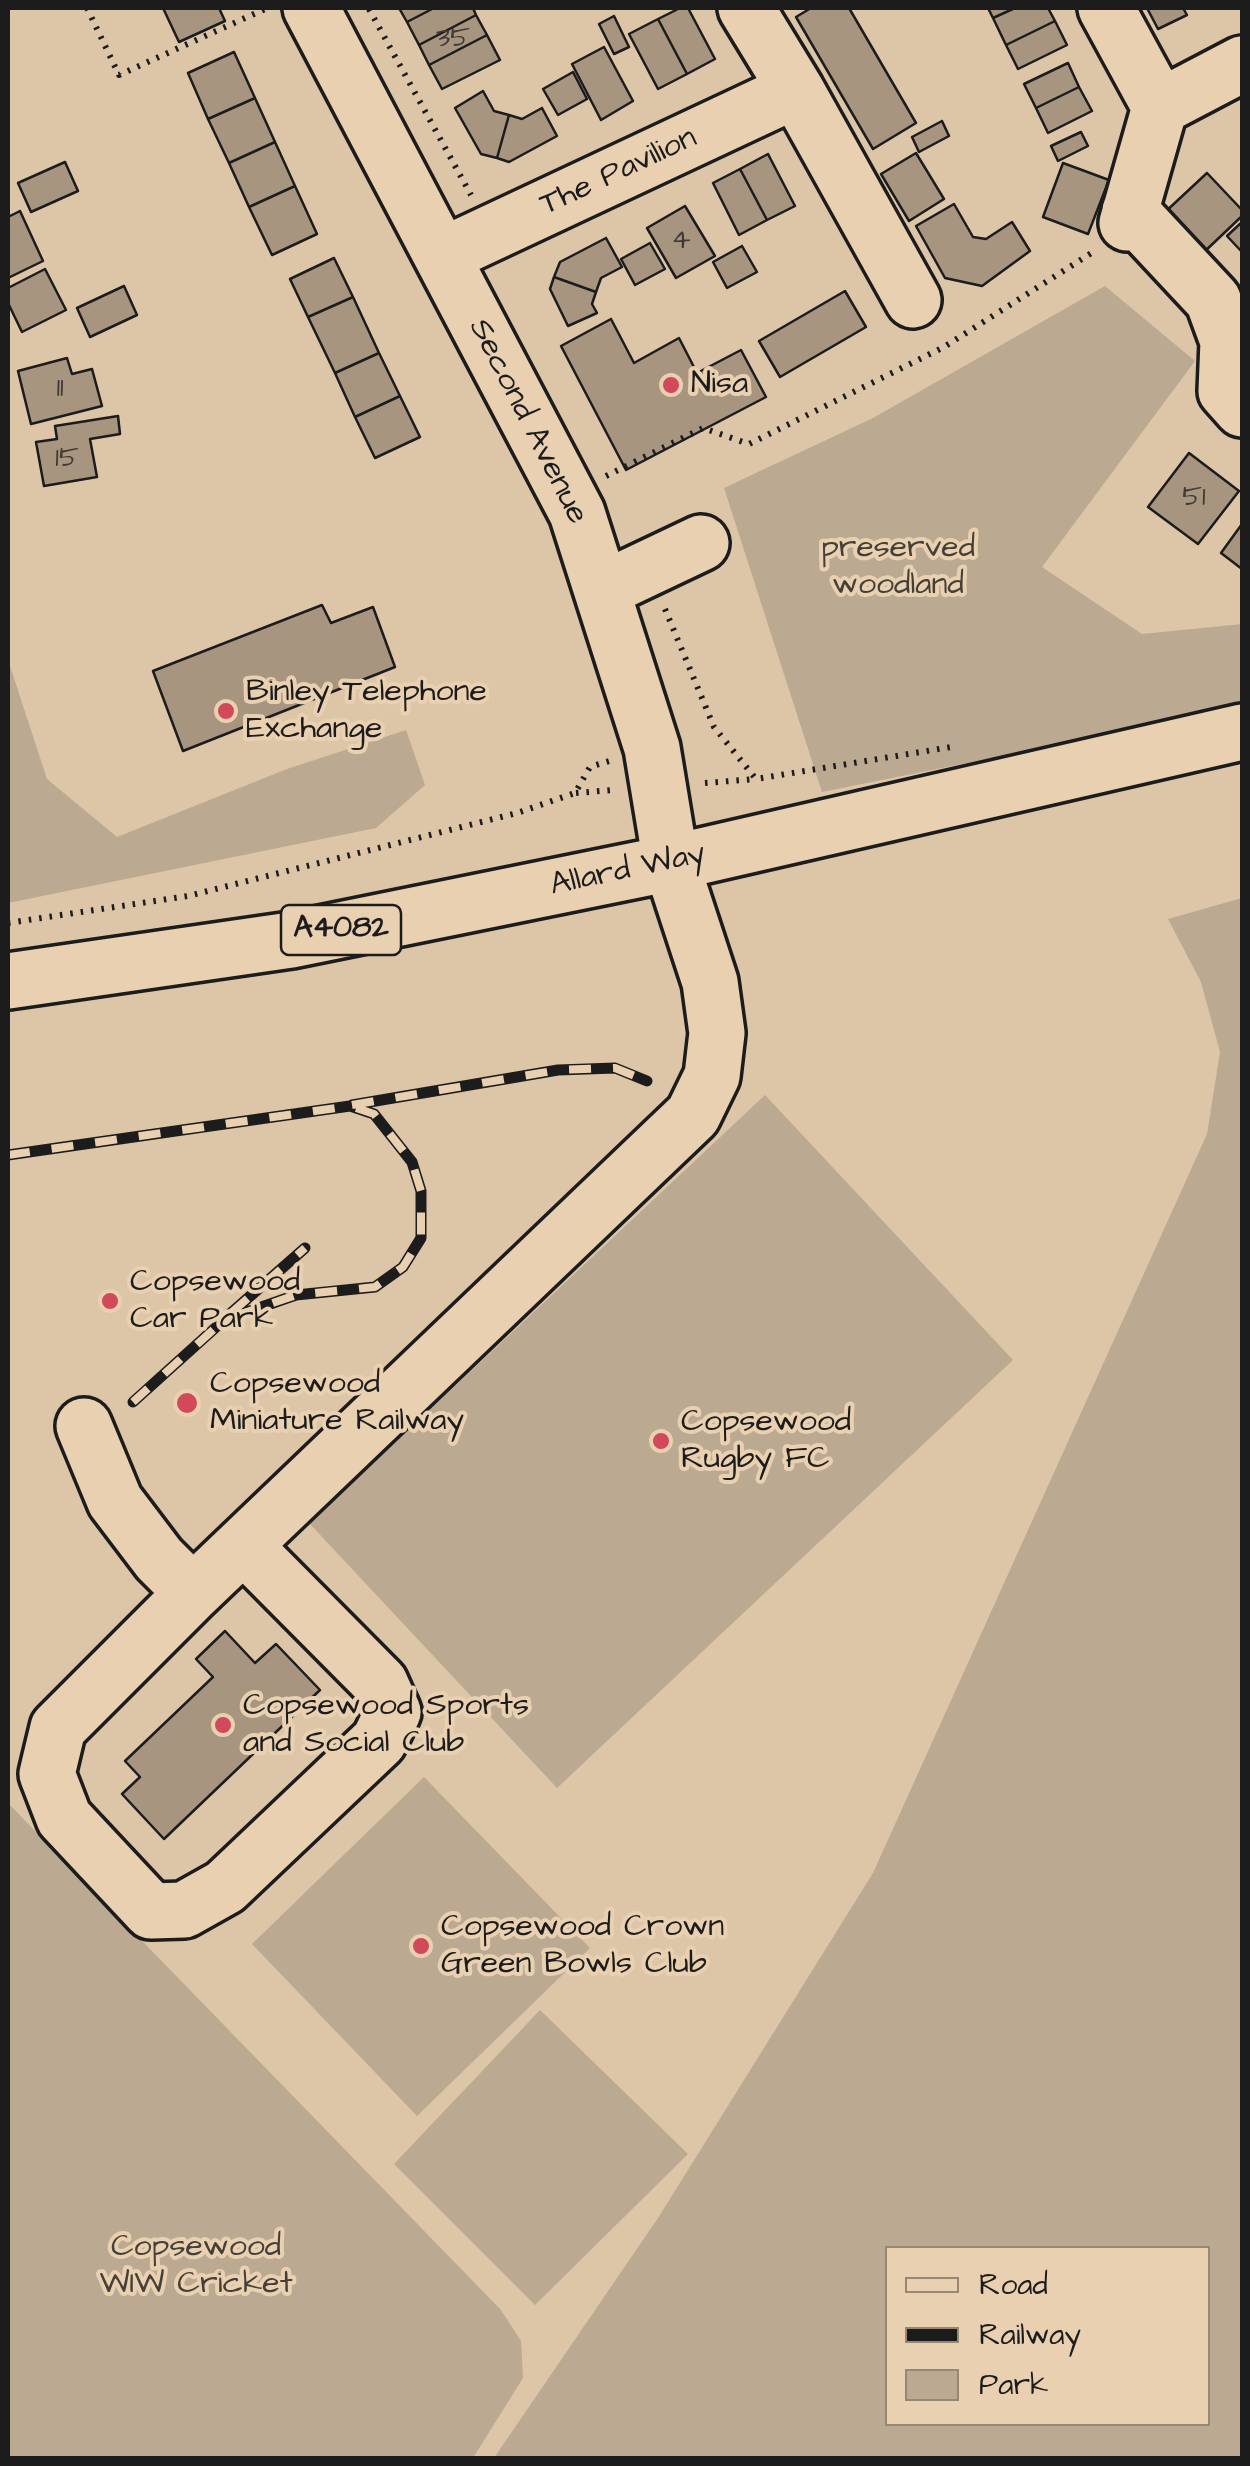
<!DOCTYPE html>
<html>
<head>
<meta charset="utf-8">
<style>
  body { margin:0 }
  #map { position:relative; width:1250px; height:2466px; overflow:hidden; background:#ddc5a8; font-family:"Architects Daughter",sans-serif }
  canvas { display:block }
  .frame { position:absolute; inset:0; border:10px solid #1c1c1c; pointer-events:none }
  .legend { position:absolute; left:885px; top:2246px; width:325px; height:180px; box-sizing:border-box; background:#e9d0b1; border:2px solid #978875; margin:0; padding:12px 18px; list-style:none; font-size:30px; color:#1c1c1c }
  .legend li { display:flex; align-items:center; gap:20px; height:50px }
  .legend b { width:50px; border:2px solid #978875 }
</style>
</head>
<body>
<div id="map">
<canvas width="1250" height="2466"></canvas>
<div class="frame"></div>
<ul class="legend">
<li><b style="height:12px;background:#e9d0b1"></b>Road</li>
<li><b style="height:12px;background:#1c1c1c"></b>Railway</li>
<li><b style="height:28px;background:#bca991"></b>Park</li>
</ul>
</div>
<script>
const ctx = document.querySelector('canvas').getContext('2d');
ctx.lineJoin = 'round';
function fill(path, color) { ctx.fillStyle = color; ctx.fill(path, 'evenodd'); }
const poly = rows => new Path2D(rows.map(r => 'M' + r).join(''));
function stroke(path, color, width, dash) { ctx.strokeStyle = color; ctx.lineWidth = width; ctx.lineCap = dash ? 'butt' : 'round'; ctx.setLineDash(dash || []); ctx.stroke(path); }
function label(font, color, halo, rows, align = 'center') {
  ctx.font = font + ' "Architects Daughter",sans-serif'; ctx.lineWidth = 8; ctx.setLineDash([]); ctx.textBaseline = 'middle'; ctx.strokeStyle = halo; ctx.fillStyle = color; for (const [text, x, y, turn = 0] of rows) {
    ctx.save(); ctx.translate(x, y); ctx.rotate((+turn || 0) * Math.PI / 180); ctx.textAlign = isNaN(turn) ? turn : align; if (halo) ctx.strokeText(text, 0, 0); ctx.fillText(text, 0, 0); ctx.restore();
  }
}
fill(poly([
  [1105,286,1195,361,1042,567,1142,634,1242,624,1242,708,822,792,724,488,873,418],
  [8,660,47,779,117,837,287,769,406,730,425,785,376,828,8,903],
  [1242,898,1242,2458,494,2458,658,2218,873,1873,1207,1134,1220,1052,1201,982,1168,919],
  [1208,2248,1208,2424,888,2424,888,2248],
  [765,1095,1013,1360,557,1788,309,1523],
  [424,1777,590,1948,417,2116,252,1944],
  [8,1803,501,2310,521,2341,523,2378,473,2458,8,2458],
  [540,2010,688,2154,535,2305,394,2164]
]), '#bca991');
const building = poly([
  [163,8,219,8,225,21,179,42,163,8],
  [399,8,434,8,407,22,399,8],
  [434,8,473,8,476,15,419,45,407,22,434,8],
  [680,8,688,8,715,59,687,74,658,19,680,8],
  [811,8,849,8,916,123,873,149,796,17,811,8],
  [988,8,1015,8,993,18,988,8],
  [1015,8,1048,8,1055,21,1006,45,993,18,1015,8],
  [1147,8,1183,8,1187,15,1158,29,1147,8],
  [476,15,487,35,429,65,419,45,476,15],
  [614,16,629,47,614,54,599,24,614,16],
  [658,19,687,74,658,89,629,34,658,19],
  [1055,21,1067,45,1018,69,1006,45,1055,21],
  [487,35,500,60,442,89,429,65,487,35],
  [604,47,633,101,601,120,572,64,604,47],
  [234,52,255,98,208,119,188,73,234,52],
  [1068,63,1079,87,1036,108,1024,84,1068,63],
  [573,72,587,99,558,115,543,89,573,72],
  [1079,87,1092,111,1048,133,1036,108,1079,87],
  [483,91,494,111,509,115,497,158,481,154,455,108,483,91],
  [255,98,275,142,229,163,208,119,255,98],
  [542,108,557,136,509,162,497,158,509,115,522,119,542,108],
  [942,121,949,136,919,152,912,137,942,121],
  [1081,132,1088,146,1058,161,1051,146,1081,132],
  [275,142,295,186,249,207,229,163,275,142],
  [916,153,944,199,909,221,881,174,916,153],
  [768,154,795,206,767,220,740,169,768,154],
  [65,162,78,191,31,212,18,183,65,162],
  [1063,163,1109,180,1088,234,1043,217,1063,163],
  [740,169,767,220,739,235,713,183,740,169],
  [1207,173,1242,210,1242,216,1202,254,1163,214,1207,173],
  [295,186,317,234,272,255,249,207,295,186],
  [954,204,973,237,986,239,1012,222,1030,251,982,286,945,278,916,226,954,204],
  [685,206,715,256,676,278,647,228,685,206],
  [20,211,43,261,8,278,8,217,20,211],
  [1242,222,1242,252,1227,236,1242,222],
  [606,238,622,267,601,278,596,292,554,277,560,262,606,238],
  [650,243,665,269,635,285,621,259,650,243],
  [742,246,757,272,727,288,713,262,742,246],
  [334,258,353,297,308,317,290,279,334,258],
  [45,269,66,310,22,332,8,303,8,288,45,269],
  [554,277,596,292,592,304,597,313,568,326,550,289,554,277],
  [124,286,137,315,90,337,77,308,124,286],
  [845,291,866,327,780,377,759,341,845,291],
  [353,297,379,353,335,373,308,317,353,297],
  [611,319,634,363,679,338,697,373,741,350,766,397,626,470,561,346,611,319],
  [379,353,400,396,355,417,335,373,379,353],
  [67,358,72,374,92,369,102,406,31,424,18,371,67,358],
  [400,396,420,437,375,458,355,417,400,396],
  [118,416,120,434,90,439,97,477,44,486,36,442,57,439,55,426,118,416],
  [1189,453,1239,491,1198,544,1148,507,1189,453],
  [1242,524,1242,569,1221,553,1242,524],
  [322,605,331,623,373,607,395,667,183,751,153,671,322,605],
  [225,1631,255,1663,276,1644,320,1690,164,1839,122,1794,140,1777,125,1761,213,1677,196,1659,225,1631]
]);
fill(building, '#a79580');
stroke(building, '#1c1c1c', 2.5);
const minor = poly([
  [1106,8,1160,107],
  [796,90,913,300],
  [1130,211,1213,300,1228,341,1226,391,1242,409],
  [1127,223,1160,107,1242,64],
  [442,256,796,90,746,8],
  [602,590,701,543],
  [84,1426,115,1501,159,1559,193,1593],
  [243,1545,380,1683,393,1712,379,1741,225,1887,184,1910,151,1911,64,1818,47,1774,58,1728,193,1593,693,1115,712,1076,717,1033,710,982,671,863,652,748,577,513,311,8]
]);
const major = poly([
  [8,981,291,940,671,863,1242,732]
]);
stroke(minor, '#1c1c1c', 62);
stroke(major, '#1c1c1c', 62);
stroke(poly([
  [87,8,119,75,265,9],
  [369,9,471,195],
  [606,476,703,428,749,444,944,347,1093,252],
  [665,609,714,727,756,779,951,747],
  [705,783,756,779],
  [576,793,613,790],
  [8,923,188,896,517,813,575,793,590,767,609,761]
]), '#1c1c1c', 6, [2.5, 8]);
stroke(minor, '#e9d0b1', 55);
stroke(major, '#e9d0b1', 55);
const rail = poly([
  [352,1105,558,1070,615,1068,647,1081],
  [8,1155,350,1106,374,1114,412,1162,421,1191,421,1238,403,1267,375,1287,296,1295,224,1320,133,1402],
  [231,1313,305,1248]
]);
stroke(rail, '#1c1c1c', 11);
stroke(rail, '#e9d0b1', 8, [22]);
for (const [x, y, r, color] of [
  [671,385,10,"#d1495b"],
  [226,711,10,"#d1495b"],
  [110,1301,10,"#d1495b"],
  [187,1403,12,"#d1495b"],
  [661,1441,10,"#d1495b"],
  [223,1725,10,"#d1495b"],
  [421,1946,10,"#d1495b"]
]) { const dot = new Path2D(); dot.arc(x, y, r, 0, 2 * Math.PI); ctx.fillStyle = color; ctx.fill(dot); stroke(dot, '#e9d0b1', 4); }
label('28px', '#3f3a35', null, [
  ["35",453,40],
  ["4",681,242],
  ["11",60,390],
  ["15",67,460],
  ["51",1194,499]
]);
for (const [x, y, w] of [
  [341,930,120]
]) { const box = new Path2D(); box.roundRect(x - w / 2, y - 25, w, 50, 8); ctx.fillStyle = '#e9d0b1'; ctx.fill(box); stroke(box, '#1c1c1c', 2.5); }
label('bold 30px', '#1c1c1c', null, [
  ["A4082",341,930]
]);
label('32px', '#1c1c1c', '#e9d0b1', [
  ["The Pavilion",619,173,-25],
  ["Second Avenue",527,422,63],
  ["Allard Way",628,871,-12]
]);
label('32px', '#1c1c1c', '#e9d0b1', [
  ["Nisa",691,385],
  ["Binley Telephone",246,693],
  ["Exchange",246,730],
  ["Copsewood",130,1283],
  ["Car Park",130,1320],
  ["Copsewood",210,1385],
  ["Miniature Railway",210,1422],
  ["Copsewood",681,1423],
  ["Rugby FC",681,1460],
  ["Copsewood Sports",243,1707],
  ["and Social Club",243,1744],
  ["Copsewood Crown",441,1928],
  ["Green Bowls Club",441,1965]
], 'left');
label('32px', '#443f39', '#e9d0b1', [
  ["preserved",898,549],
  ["woodland",898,586],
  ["Copsewood",196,2248],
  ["WIW Cricket",196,2285]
]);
</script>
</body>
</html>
